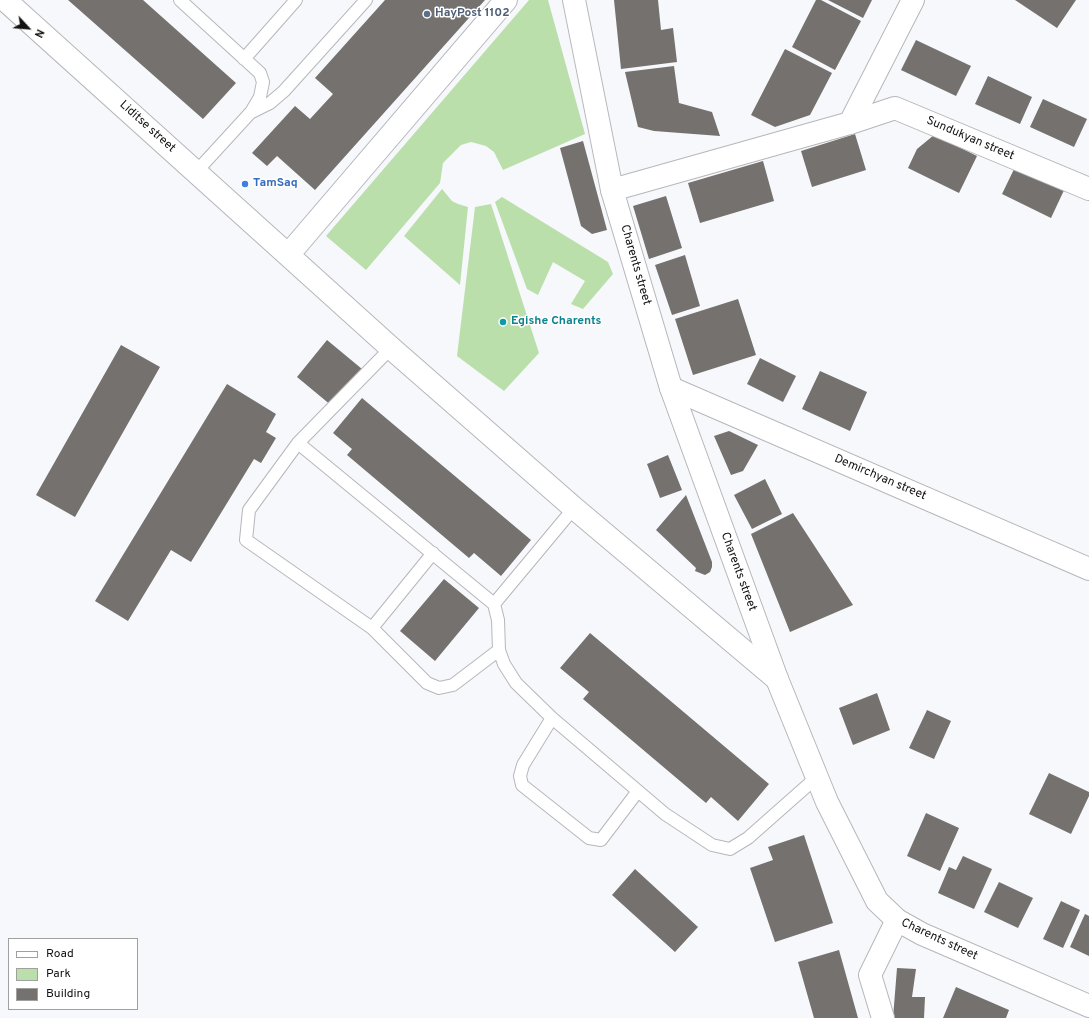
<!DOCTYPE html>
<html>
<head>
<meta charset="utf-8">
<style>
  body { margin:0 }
  #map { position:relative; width:1089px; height:1018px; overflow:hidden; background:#f6f8fb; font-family:Overpass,sans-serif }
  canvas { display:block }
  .legend { position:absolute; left:8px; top:938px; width:130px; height:72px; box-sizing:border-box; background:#fff; border:1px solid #a0a0a1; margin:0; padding:5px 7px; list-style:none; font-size:12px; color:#121213 }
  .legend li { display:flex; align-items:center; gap:8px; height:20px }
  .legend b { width:20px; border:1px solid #a0a0a1 }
  .north { position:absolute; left:8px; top:8px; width:40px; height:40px; -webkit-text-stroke:3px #fff; paint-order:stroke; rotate:116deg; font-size:11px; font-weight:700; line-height:16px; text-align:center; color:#121213 }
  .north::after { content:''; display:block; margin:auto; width:14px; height:18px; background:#121213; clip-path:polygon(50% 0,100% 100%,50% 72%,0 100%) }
</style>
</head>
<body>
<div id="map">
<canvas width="1089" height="1018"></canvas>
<ul class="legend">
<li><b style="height:5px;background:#fff"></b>Road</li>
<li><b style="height:11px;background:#badfab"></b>Park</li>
<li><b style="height:11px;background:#74716f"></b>Building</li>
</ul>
<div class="north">N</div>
</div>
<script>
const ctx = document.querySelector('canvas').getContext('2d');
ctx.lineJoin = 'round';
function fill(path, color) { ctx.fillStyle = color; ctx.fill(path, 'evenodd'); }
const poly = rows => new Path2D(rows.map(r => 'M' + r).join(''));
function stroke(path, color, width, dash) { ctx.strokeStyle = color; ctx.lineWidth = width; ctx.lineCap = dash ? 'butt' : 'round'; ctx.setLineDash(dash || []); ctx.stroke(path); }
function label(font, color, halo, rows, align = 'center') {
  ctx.font = font + ' Overpass,sans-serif'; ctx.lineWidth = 3; ctx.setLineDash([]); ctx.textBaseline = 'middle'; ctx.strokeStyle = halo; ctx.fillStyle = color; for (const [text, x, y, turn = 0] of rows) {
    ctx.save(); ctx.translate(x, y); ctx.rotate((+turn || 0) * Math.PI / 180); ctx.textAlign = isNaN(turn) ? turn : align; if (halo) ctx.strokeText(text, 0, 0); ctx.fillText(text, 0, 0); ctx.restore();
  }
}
fill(poly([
  [529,0,548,0,585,134,503,170,494,152,486,146,471,142,461,145,443,163,440,183,366,270,326,236],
  [442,189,452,201,458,204,468,207,460,285,404,236],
  [502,197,608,262,613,274,583,309,571,304,585,281,553,262,538,295,527,289,495,202],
  [491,204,539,353,504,391,457,356,475,207]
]), '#badfab');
fill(poly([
  [68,0,143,0,236,83,203,119],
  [385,0,485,0,315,190,277,156,267,166,252,153,295,106,310,119,333,94,315,78],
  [614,0,658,0,661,30,673,28,677,62,621,69],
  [816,0,821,0,861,21,835,70,792,47],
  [828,0,872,0,863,18],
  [1015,0,1076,0,1057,28],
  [916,40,971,66,956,96,901,70],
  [785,49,832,73,810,115,775,127,751,115],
  [674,66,679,103,712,112,720,136,654,131,638,127,625,72],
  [988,76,1032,97,1020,124,975,104],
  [1043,99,1087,119,1074,147,1030,127],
  [855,134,866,170,812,187,801,151],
  [934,135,977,156,959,193,908,168,917,149],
  [583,141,607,230,592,234,581,226,560,148],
  [763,161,774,201,700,223,688,183],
  [1017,163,1066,186,1051,218,1002,194],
  [666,196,682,248,649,259,633,206],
  [685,255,700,306,672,315,655,265],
  [738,299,756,355,693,375,675,319],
  [327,340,362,369,332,406,297,377],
  [121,345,160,367,75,517,36,495],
  [760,358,796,376,783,402,747,384],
  [820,371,867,392,850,431,802,409],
  [227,384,276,414,266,432,276,438,261,463,254,459,191,562,171,550,128,621,95,601],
  [362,398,531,540,501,576,474,553,469,558,347,455,352,449,333,433],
  [729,431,758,445,743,471,731,475,714,436],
  [668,455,682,490,660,498,647,464],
  [765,479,782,514,752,529,734,495],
  [686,495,712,562,712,567,710,572,705,575,695,571,696,568,656,530],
  [793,513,853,605,790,632,751,534],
  [444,579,479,608,435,661,400,631],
  [590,633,769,784,738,821,711,797,706,803,583,699,589,692,560,668],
  [877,693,890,730,853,745,839,708],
  [927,710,951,721,934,759,909,748],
  [1049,773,1089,792,1089,796,1071,834,1029,814],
  [926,813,959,828,940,871,907,856],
  [804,835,833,923,775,942,750,868,773,860,768,847],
  [963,856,992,869,974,909,938,893,949,867,956,870],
  [635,869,698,927,675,952,612,895],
  [999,882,1033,898,1018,928,984,912],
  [1061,901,1080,910,1063,948,1043,939],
  [1085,914,1089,916,1089,956,1070,947],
  [839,950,858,1018,814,1018,798,962],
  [897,968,916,969,912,997,925,997,924,1018,893,1018],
  [956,987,1009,1010,1006,1018,943,1018]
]), '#74716f');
const lane = poly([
  [180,0,260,73,263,82,260,97,251,112,196,172],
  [244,59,296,0],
  [252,112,270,103,284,91,366,0],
  [391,348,298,443,249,510,246,540,372,628,433,553],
  [298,443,494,604,574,508],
  [494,604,498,620,499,650,504,664,516,683,552,718,665,814,712,845,730,849,748,838,817,777],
  [372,628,427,683,439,688,453,685,499,650],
  [552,718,523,765,520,776,522,785,589,838,601,840,638,791]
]);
const street = poly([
  [5,0,288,255],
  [506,0,288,255,391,348,574,508,777,679],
  [850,123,913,0],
  [612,190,850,123,895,108,1089,189],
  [671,388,1089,569],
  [883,1018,870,975,897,920]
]);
const secondary = poly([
  [574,0,612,190,671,388,777,679,827,802,877,901,897,920,922,934,1089,1006]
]);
stroke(lane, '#b6b7ba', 14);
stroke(street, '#b6b7ba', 24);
stroke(secondary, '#b6b7ba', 24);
stroke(lane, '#fff', 12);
stroke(street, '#fff', 22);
stroke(secondary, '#fff', 22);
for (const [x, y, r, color] of [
  [427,14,4,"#5c6f8a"],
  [245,184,4,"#3f7fe0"],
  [503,322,4,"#0f9aa8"]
]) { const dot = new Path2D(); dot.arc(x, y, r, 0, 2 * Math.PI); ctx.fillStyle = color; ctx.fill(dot); stroke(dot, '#fff', 1.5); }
label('bold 12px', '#4e5e75', '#fff', [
  ["HayPost 1102",435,14]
], 'left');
label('12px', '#121213', '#fff', [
  ["Liditse street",147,127,42],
  ["Sundukyan street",970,139,23],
  ["Charents street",635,265,74],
  ["Demirchyan street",880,478,23],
  ["Charents street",738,572,70],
  ["Charents street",939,940,25]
]);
label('bold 12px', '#366cbe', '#fff', [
  ["TamSaq",253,184]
], 'left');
label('bold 12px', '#0d838f', '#fff', [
  ["Egishe Charents",511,322]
], 'left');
</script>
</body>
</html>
